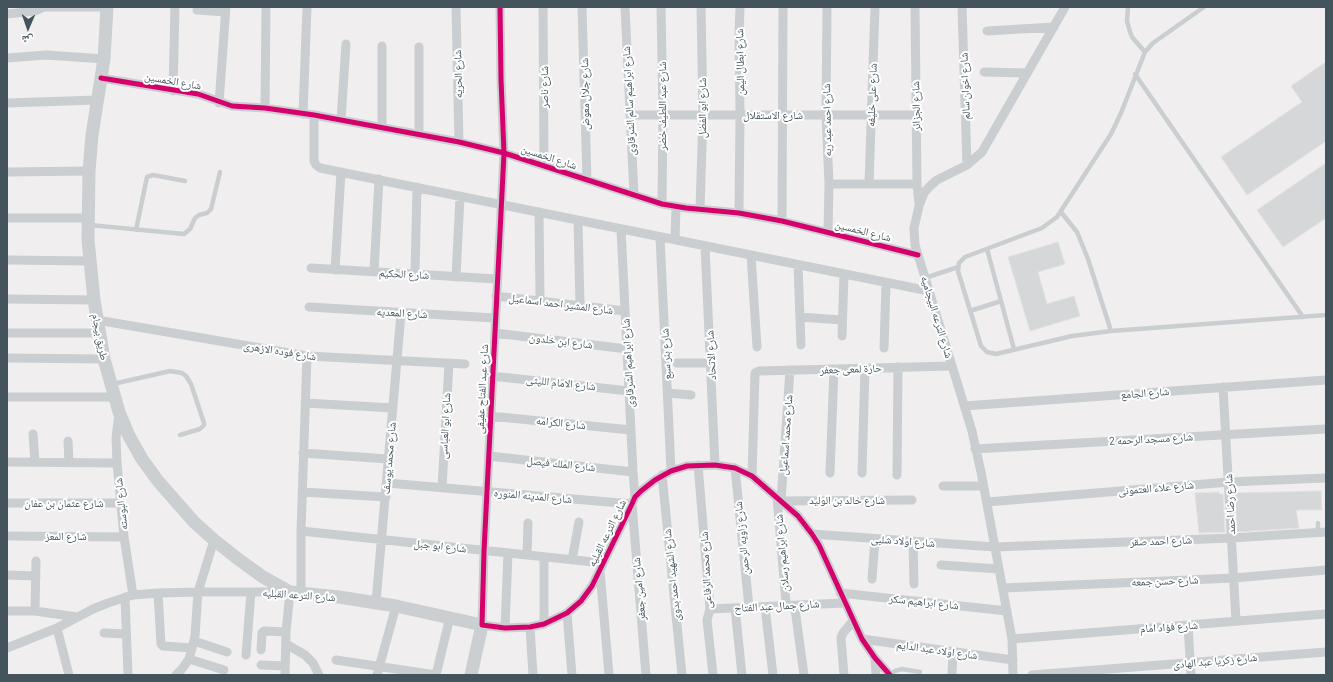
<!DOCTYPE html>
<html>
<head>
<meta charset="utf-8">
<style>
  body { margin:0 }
  #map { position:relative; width:1333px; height:682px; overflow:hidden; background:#f0eeef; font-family:Barlow,"Noto Naskh Arabic",sans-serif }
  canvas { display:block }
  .frame { position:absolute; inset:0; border:8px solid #44545d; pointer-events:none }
  .north { position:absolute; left:8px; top:8px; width:40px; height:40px; -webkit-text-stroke:3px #fff; paint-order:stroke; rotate:182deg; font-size:11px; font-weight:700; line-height:16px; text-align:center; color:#44545d }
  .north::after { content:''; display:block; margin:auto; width:14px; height:18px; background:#44545d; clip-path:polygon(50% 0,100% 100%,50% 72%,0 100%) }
</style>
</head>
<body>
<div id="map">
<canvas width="1333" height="682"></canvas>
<div class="frame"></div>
<div class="north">ش</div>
</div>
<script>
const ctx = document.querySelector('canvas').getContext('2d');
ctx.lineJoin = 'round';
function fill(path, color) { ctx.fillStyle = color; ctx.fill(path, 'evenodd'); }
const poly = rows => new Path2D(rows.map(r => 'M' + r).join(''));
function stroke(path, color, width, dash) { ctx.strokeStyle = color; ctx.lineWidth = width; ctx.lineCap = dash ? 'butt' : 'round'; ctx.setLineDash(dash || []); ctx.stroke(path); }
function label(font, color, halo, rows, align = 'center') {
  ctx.font = font + ' Barlow,"Noto Naskh Arabic",sans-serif'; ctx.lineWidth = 4; ctx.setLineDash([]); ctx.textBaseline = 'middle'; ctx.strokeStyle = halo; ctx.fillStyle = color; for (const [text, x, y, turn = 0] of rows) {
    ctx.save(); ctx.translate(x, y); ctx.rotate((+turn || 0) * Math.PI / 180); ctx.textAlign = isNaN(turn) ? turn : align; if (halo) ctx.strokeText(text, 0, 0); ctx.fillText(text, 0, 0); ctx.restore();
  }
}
const building = poly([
  [1326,62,1326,141,1247,195,1221,157,1302,102,1291,86,1326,62],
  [1326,163,1326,218,1283,247,1257,210,1326,163],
  [1058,242,1065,264,1038,272,1047,304,1074,296,1080,316,1030,331,1008,257,1058,242],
  [1321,491,1322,510,1296,510,1299,528,1237,532,1235,493,1321,491],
  [1219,492,1219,494,1223,494,1225,532,1199,533,1195,493,1219,492]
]);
fill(building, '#d6d7d9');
stroke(building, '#e1e0e2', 1);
stroke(poly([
  [1128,7,1127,21,1130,32,1132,37,1145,52],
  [1204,7,1153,43,1145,52,1121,113,1111,134,1057,217,1042,228,965,257,959,263,958,271,981,346,987,352,996,354,1072,336,1111,331,1326,315],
  [1135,74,1303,317],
  [1061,212,1077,232,1088,259,1111,331],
  [90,225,184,234,190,229,195,218,199,215,207,213,211,209,220,172],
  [136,230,147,177,153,175,185,181],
  [987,249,1014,349],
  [925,278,958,267],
  [970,311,1001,301],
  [113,384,170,371,182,373,186,376,191,384,204,423,204,425,200,429,180,435],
  [1318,523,1318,533],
  [891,675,895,671,902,669,920,672]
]), '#caced0', 4.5);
stroke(poly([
  [456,7,459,142],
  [500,7,501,79,504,153,484,551,482,625,505,628,530,627,544,624,567,613,581,601,592,586,632,504,635,497,641,491,655,480,671,471,687,466,715,465,735,468,752,476,798,516,812,534,819,545,862,639,875,658,890,675],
  [543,7,544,166],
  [582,7,587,180],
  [625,7,634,195],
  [661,7,663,115,662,204],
  [827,7,826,115,829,184,828,233],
  [915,7,917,184,919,204],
  [962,7,967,165],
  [197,10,225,12],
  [7,14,35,11,44,7,107,7],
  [987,31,1054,27],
  [382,46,382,128],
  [419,47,419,134],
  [7,58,46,55,104,59],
  [984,72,1027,73],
  [101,78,198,94,232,106,265,108,314,115,459,142,504,153,662,204,686,208,739,213,782,221,918,255],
  [173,91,175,7],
  [7,103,97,100],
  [219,103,226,7],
  [265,108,266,7],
  [303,114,307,7],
  [314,115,314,161,316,165,320,168,929,291],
  [630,115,916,115],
  [341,120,346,44],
  [7,172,89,171],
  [829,184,917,184],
  [869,184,875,7],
  [700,209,703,115,701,7],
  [539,212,540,301],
  [739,213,740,115,739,35,740,7],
  [7,218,88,218],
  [578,220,580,306],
  [782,221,783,7],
  [621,229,633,472,635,497],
  [660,237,671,471],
  [675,240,676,207],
  [705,246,715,465],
  [751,255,757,347],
  [7,260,90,261],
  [798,265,801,345],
  [311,268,497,279],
  [335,270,341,172],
  [374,272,379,179],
  [415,274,417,187],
  [456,277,460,196],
  [496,296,625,311],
  [7,299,94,300],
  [309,307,495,318],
  [800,317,842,320],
  [97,320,307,356,465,364],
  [7,333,99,333],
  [495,333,627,349],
  [842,336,844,274],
  [884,348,886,283],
  [7,358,104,359],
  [677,363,711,363],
  [790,370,781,501,912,500],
  [492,376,629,391],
  [1223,387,1236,621],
  [668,393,691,395],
  [7,397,114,397],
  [305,403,393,408],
  [964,406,1326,380],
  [119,414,116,438,117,463,124,537,133,595],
  [490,416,631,430],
  [33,434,35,462],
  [68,441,69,463],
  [975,449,1326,429],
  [303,453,388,459],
  [489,456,633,472],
  [7,462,117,463],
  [698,465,710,609,707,620,713,675],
  [735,468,749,607],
  [830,473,834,369],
  [862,473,865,368],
  [662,475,682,675],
  [897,475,898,367],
  [752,476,755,373,759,371,951,366],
  [387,483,632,504,646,675],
  [943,486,983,486],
  [442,488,449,363],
  [302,492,386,497],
  [777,497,786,603,795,609,804,675],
  [987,502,1229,482,1326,478],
  [7,503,120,503],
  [301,531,603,563],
  [812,534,995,547,1232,538,1326,532],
  [7,536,124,537],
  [913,542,914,584],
  [527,555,528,523],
  [544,557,544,624],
  [572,560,579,522],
  [941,565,999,569],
  [600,571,609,675],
  [7,575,36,576],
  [872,579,875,539],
  [1003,588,1234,578,1326,570],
  [158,593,161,644,163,646,192,648],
  [301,593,301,531,307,356],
  [840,593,1007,611],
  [125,597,128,675],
  [376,602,401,313],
  [765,607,773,675],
  [735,608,742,675],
  [710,609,844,603],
  [7,611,35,611,77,617],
  [35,611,36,561],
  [567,613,572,675],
  [1188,625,1191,675],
  [530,627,533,675],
  [57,628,69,675],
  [505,628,508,553],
  [104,633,126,634],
  [862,639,1013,660],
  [1012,639,1326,614],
  [194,641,227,652],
  [286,644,305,655,313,663,319,675],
  [7,648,57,628,93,609,108,603,133,595,158,593,198,592,290,592,286,632,285,675],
  [261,650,262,633,264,631,286,632],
  [246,655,251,592],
  [875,658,876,675],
  [189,659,224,670],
  [336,660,436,675],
  [261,665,285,666],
  [176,675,182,669,189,659,192,648,195,636,198,592,214,540],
  [377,675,396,606],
  [436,675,450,617],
  [844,675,841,638,843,633,853,621],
  [952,675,953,652],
  [1013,675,1012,639,981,472,972,431,915,245,914,228,919,206,924,193,929,187,937,180,967,165,982,152,1065,7],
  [1032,675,1326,652]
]), '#caced0', 9);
stroke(poly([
  [107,7,104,59,92,135,89,171,88,240,94,300,104,359,119,412,129,436,142,459,158,481,194,522,214,540,238,559,263,577,290,592,339,597,396,606,482,625,471,675]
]), '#cbcfd2', 13);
stroke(poly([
  [500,7,501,79,504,153,484,551,482,625,505,628,530,627,544,624,567,613,581,601,592,586,632,504,635,497,641,491,655,480,671,471,687,466,715,465,735,468,752,476,798,516,812,534,819,545,862,639,875,658,890,675],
  [101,78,198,94,232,106,265,108,314,115,459,142,504,153,662,204,686,208,739,213,782,221,918,255]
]), '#d6006c', 5);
label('11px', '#44545d', '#fff', [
  ["شارع ابطال اليمن",740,62,-91],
  ["شارع الحريه",458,74,-91],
  ["شارع الخمسين",173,81,10],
  ["شارع اخوان سالم",965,86,-92],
  ["شارع ناصر",544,87,-90],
  ["شارع جلال معوض",585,94,-91],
  ["شارع على خليفه",872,95,-88],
  ["شارع ابراهيم سالم الشرقاوى",629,101,-93],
  ["شارع عبد اللطيف خضر",662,106,-90],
  ["شارع الجزائر",916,106,-91],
  ["شارع ابو الفضل",702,108,-90],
  ["شارع الاستقلال",773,115],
  ["شارع احمد عبد ربه",827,120,-91],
  ["شارع الخمسين",549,157,18],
  ["شارع الخمسين",863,231,14],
  ["شارع الحكيم",404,274,3],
  ["شارع المشير احمد اسماعيل",561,304,7],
  ["شارع المعديه",402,313,3],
  ["شارع الترعه البيجاميه",937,317,73],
  ["طريق بيجام",100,337,79],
  ["شارع ابن خلدون",561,341,7],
  ["شارع فوده الازهرى",280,351,9],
  ["شارع بئر سبع",666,354,-93],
  ["شارع الاتحاد",711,355,-93],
  ["شارع ابراهيم الشرقاوى",628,363,-93],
  ["حارة لمعى جعفر",851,369,-2],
  ["شارع الامام الليثى",561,383,6],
  ["شارع عبد الفتاح عفيفى",482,389,-87],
  ["شارع الجامع",1145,393,-4],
  ["شارع الكرامه",561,423,6],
  ["شارع ابو العباسى",445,426,-87],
  ["شارع محمد اسماعيل",786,435,-86],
  ["شارع مسجد الرحمه 2",1151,439,-3],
  ["شارع محمد يوسف",389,458,-85],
  ["شارع الملك فيصل",561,464,6],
  ["شارع علاء العتمونى",1156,488,-5],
  ["شارع المدينه المنوره",533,496,5],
  ["شارع خالد بن الوليد",847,500],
  ["شارع عثمان بن عفان",64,503],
  ["شارع البوسته",121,504,-96],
  ["شارع رضا احمد",1230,504,-93],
  ["شارع الترعه القبليه",607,533,-64],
  ["شارع المعز",66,536],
  ["شارع زاويه الرحمن",742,538,-96],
  ["شارع اولاد شلبى",903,541,4],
  ["شارع احمد صقر",1161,541,-2],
  ["شارع ابو جبل",440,546,6],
  ["شارع ابراهيم رسلان",782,553,-95],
  ["شارع محمد الرفاعى",706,570,-93],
  ["شارع الشهيد احمد بدوى",672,575,-96],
  ["شارع حسن جمعه",1165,581,-2],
  ["شارع امين جعفر",639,589,-95],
  ["شارع الترعه القبليه",299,595,4],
  ["شارع ابراهيم سكر",924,602,6],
  ["شارع جمال عبد الفتاح",777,606,-3],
  ["شارع فؤاد امام",1169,627,-4],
  ["شارع اولاد عبد الدايم",937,650,8],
  ["شارع زكريا عبد الهادى",1215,661,-5]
]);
</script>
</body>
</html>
